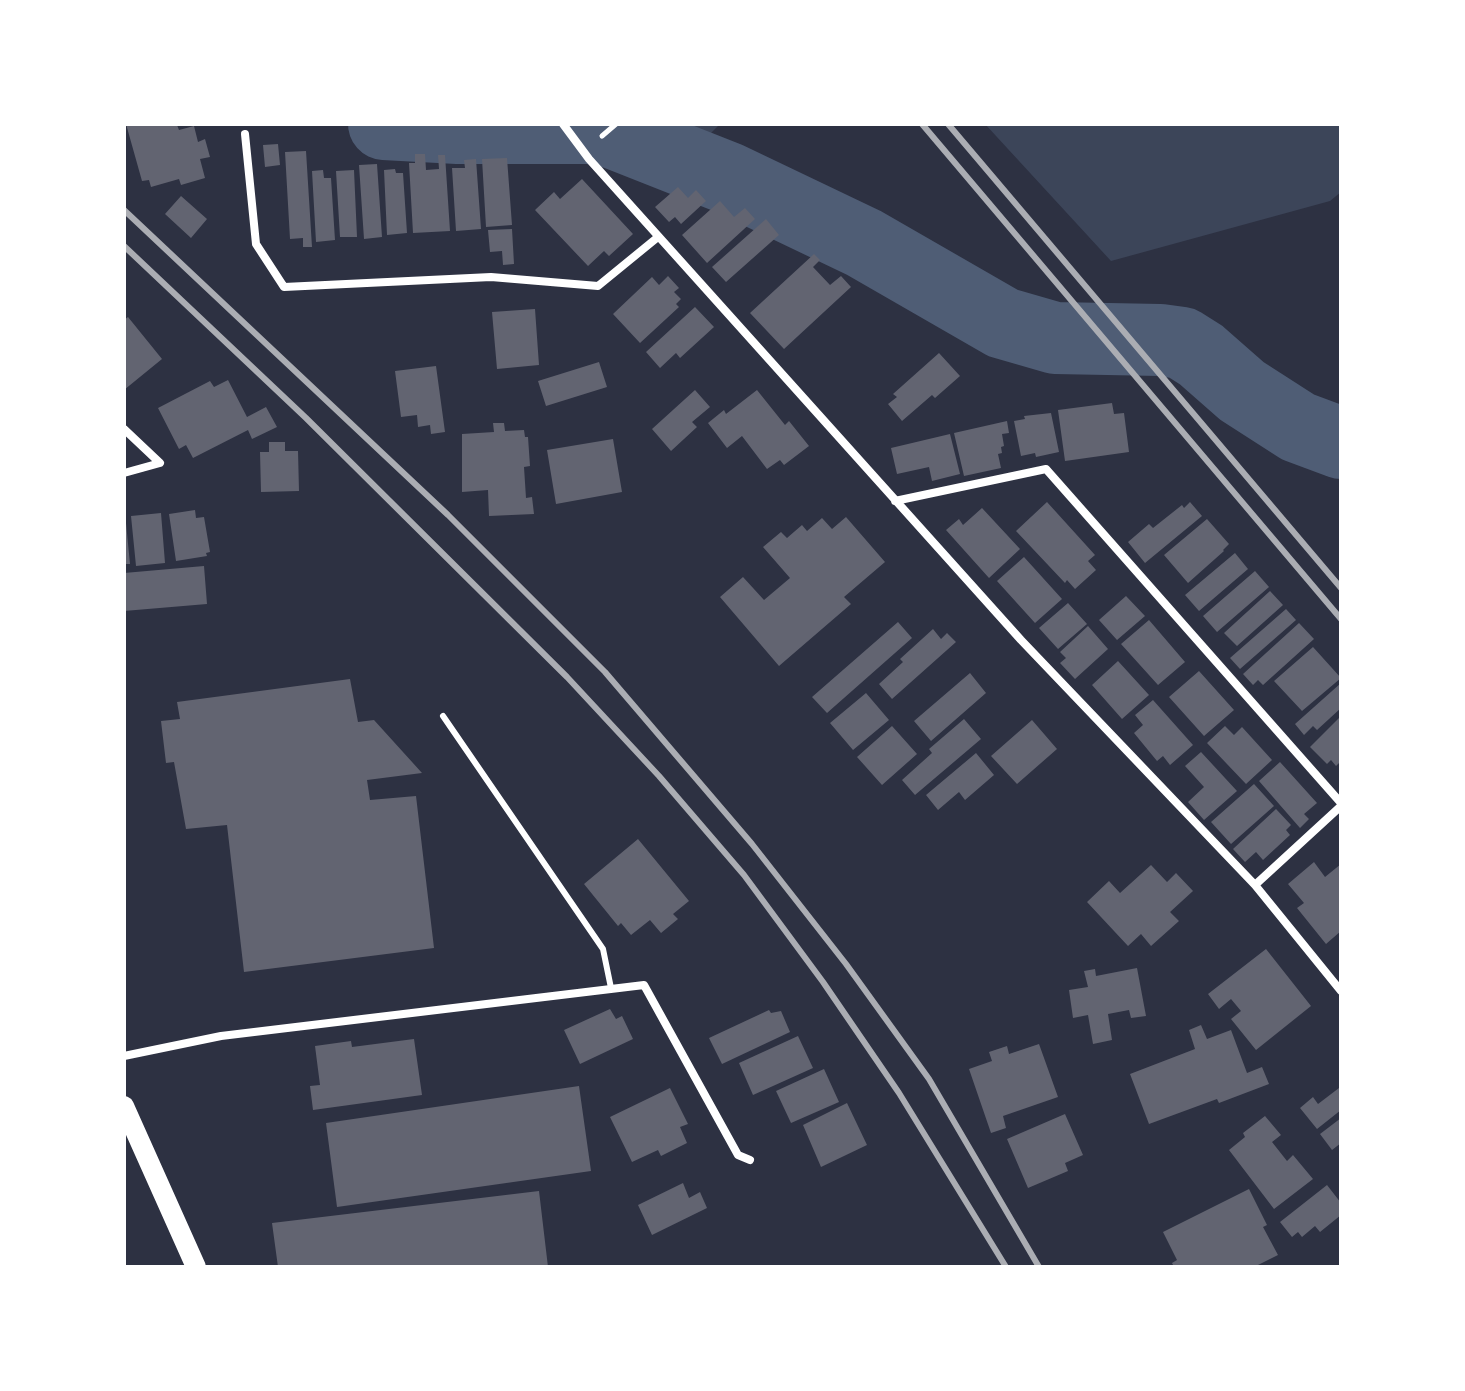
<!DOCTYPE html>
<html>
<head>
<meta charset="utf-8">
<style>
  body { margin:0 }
  #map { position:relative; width:1465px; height:1391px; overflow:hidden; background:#2d3142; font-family:Barlow,sans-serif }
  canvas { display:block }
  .frame { position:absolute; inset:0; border:126px solid #fff; pointer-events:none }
</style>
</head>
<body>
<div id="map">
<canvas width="1465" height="1391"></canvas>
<div class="frame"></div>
</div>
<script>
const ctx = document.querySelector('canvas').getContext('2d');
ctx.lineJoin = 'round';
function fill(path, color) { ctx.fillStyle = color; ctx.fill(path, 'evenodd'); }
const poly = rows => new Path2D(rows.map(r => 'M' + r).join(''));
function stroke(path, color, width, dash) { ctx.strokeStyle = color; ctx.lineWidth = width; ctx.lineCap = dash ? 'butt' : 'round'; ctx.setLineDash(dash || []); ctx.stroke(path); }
fill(poly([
  [630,124,720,124,698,146],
  [985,124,1341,124,1341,192,1330,201,1111,261]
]), '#3c4559');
stroke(poly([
  [384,124,458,128,591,128,614,133,728,178,864,243,1003,323,1055,338,1160,340,1182,343,1201,355,1242,391,1298,427,1341,443]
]), '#4f5d75', 72);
fill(poly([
  [126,124,177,125,179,130,194,126,198,142,205,139,210,157,200,159,205,178,181,185,179,179,151,187,149,180,142,181],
  [278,144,280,165,265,167,263,145],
  [306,151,312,247,303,247,303,238,290,239,285,152],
  [415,154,425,154,426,170,439,169,438,155,445,155,450,231,413,233,409,163,415,163],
  [507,158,512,225,486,227,482,159],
  [476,159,481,229,456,231,452,168,465,168,464,160],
  [377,164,382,237,364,239,359,165],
  [395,169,396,173,403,173,407,233,387,235,384,170],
  [323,170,324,178,331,178,335,240,316,242,312,171],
  [354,170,357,237,340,237,336,171],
  [582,179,633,234,609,256,604,251,588,266,535,210,554,192,560,199],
  [678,187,688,198,696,190,706,201,681,224,675,217,669,222,655,207],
  [181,196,207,219,191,238,165,214],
  [720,201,734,217,745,208,755,219,707,263,682,235],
  [766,219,779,235,726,282,712,267],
  [512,229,514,264,503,265,502,251,490,252,488,230],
  [814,254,820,260,813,267,830,285,841,276,851,287,784,349,750,313],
  [668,276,679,288,674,292,681,299,676,304,679,307,640,343,613,314,652,277,659,285],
  [695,307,714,327,680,358,676,353,660,368,646,352],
  [535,309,539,365,497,369,492,312],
  [128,317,162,359,124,390,124,320],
  [939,353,960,376,935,398,932,395,902,421,888,404,897,397,893,394],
  [599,362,607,387,546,406,538,381],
  [436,366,445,432,431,434,430,425,418,427,417,415,401,417,395,371],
  [228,380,247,417,266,407,277,427,252,439,248,430,193,458,186,445,179,449,158,408,210,381,214,387],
  [695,390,710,407,692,422,697,427,671,451,652,429],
  [757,390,785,425,789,421,809,446,784,465,780,460,767,469,742,436,727,448,708,423,724,410,726,414],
  [1112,403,1114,414,1124,413,1129,452,1065,461,1058,410],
  [1051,413,1059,452,1036,457,1035,453,1021,456,1014,421,1025,419,1024,416],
  [1007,421,1009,433,1002,434,1004,446,1001,447,1002,453,998,454,1001,468,964,476,954,433],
  [493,423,504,423,505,431,524,430,525,437,528,437,530,466,524,467,526,498,532,497,534,514,489,516,488,490,462,492,462,434,494,432],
  [950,434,960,474,932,481,929,467,897,474,891,448],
  [613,439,622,492,556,504,547,450],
  [269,442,285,442,285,451,298,451,299,491,261,492,260,452,269,452],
  [1047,502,1095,555,1088,561,1096,570,1075,589,1067,580,1065,583,1016,531],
  [1190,502,1202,516,1145,563,1128,542,1149,524,1153,528,1182,505,1184,508],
  [982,508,1020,549,989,578,946,530,959,519,963,525],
  [195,510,196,518,204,517,210,552,206,553,207,556,176,561,169,514],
  [161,513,165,563,136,566,131,516],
  [846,517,885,562,844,597,851,604,779,666,720,597,743,577,764,600,790,578,763,547,781,532,787,538,802,525,807,531,822,518,832,529],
  [1207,519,1229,544,1223,550,1224,551,1188,583,1164,555],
  [124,523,126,523,130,564,124,564],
  [1235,553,1248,569,1199,611,1185,595],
  [1024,557,1062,599,1035,623,997,581],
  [204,566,207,604,124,611,124,573],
  [1255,571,1269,587,1217,632,1203,616],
  [1270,591,1283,605,1237,646,1224,633],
  [1126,596,1145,616,1117,640,1099,620],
  [1068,603,1087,624,1058,649,1039,628],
  [1286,609,1296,620,1240,669,1230,658],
  [1149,620,1185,662,1158,685,1121,644],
  [898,622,912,638,827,713,812,697],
  [1299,623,1314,639,1263,685,1258,680,1253,685,1243,674],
  [1088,626,1108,649,1075,679,1060,663,1066,658,1060,652],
  [933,629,941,639,947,633,956,642,892,699,879,684,903,662,900,659],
  [1313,647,1341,678,1302,711,1274,681],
  [1118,661,1149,695,1122,719,1092,685],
  [1199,671,1234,710,1204,736,1169,697],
  [970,673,986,693,931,741,914,721],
  [350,679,358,722,374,720,422,773,367,780,370,800,416,796,434,948,244,972,227,825,186,829,174,762,166,763,161,721,180,719,177,702],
  [1341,683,1341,708,1317,730,1313,726,1304,735,1295,724],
  [866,693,889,720,853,750,830,723],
  [1153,700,1193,745,1170,765,1163,756,1157,761,1134,733,1143,725,1135,715],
  [1341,716,1341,761,1336,766,1331,760,1327,764,1310,747],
  [964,719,981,739,915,795,902,780,932,753,929,749],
  [1032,720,1057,749,1017,784,991,756],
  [892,726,917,754,882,785,857,757],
  [1225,726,1234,735,1242,727,1272,760,1246,784,1207,743],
  [1201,752,1237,791,1204,820,1188,802,1204,787,1185,766],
  [976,753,994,775,965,800,959,792,938,810,926,795],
  [1280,762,1317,803,1304,814,1309,819,1300,828,1259,781],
  [1254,784,1274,806,1231,844,1211,822],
  [1276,809,1291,825,1286,830,1290,835,1263,860,1256,852,1245,862,1233,849],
  [638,839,689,901,673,914,678,919,661,933,650,920,631,935,621,923,618,926,584,884],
  [1314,862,1325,877,1341,864,1341,931,1326,944,1297,908,1304,903,1288,884],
  [1151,865,1167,882,1176,873,1193,891,1170,912,1179,921,1151,946,1141,934,1128,946,1087,902,1109,881,1120,893],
  [1266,949,1311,1006,1256,1050,1231,1019,1241,1011,1231,999,1219,1009,1208,994],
  [1137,968,1146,1016,1131,1018,1129,1010,1108,1014,1112,1040,1093,1044,1088,1015,1073,1018,1069,990,1088,987,1084,971,1095,969,1096,976],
  [610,1009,616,1019,622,1016,633,1039,580,1064,564,1030],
  [769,1010,771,1013,781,1011,790,1032,722,1064,709,1038],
  [1201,1025,1207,1039,1231,1030,1247,1073,1262,1067,1269,1084,1219,1103,1217,1099,1149,1124,1130,1074,1195,1049,1189,1030],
  [798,1036,813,1068,753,1095,739,1063],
  [414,1039,422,1095,313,1110,310,1086,320,1085,315,1046,351,1041,352,1047],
  [1039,1044,1058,1097,1003,1116,1006,1128,991,1133,969,1069,992,1061,989,1052,1007,1046,1009,1054],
  [824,1069,839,1102,791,1123,776,1091],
  [579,1086,591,1171,337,1207,326,1123],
  [670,1088,688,1124,680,1127,687,1143,661,1156,658,1150,632,1162,610,1117],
  [1339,1088,1341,1110,1317,1129,1300,1108,1313,1097,1318,1104],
  [847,1103,867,1145,821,1167,803,1125],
  [1065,1114,1083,1155,1065,1163,1068,1171,1028,1188,1007,1139],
  [1265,1116,1281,1135,1272,1142,1287,1161,1293,1155,1313,1179,1274,1209,1229,1150,1245,1137,1243,1133],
  [1341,1118,1341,1143,1332,1150,1320,1134],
  [683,1183,689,1198,700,1192,707,1208,652,1235,638,1205],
  [1327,1185,1341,1203,1341,1215,1320,1232,1315,1226,1302,1237,1298,1232,1292,1237,1280,1222],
  [1249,1189,1267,1225,1263,1227,1278,1255,1254,1267,1174,1267,1172,1263,1177,1260,1163,1232],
  [539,1191,548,1267,278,1267,272,1223]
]), '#626471');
stroke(poly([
  [602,136,616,124]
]), '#fff', 5);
stroke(poly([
  [443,716,603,949,611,988]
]), '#fff', 6);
stroke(poly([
  [563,124,589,159,1021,640,1255,885,1341,991],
  [245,134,256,244,284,287,491,277,598,286,658,237],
  [124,429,160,463,124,473],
  [895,501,1046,469,1341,803],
  [1255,885,1341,806],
  [124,1056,221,1036,644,985,738,1155,750,1160]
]), '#fff', 8);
stroke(poly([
  [124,1106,196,1267]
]), '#fff', 20);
stroke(poly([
  [922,124,1341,619],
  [948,124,1341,588],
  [124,210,448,515,605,672,752,844,846,964,929,1079,1039,1267],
  [124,246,306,418,567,677,659,776,744,875,823,982,899,1093,1006,1267]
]), '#abadb3', 6);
</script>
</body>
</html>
